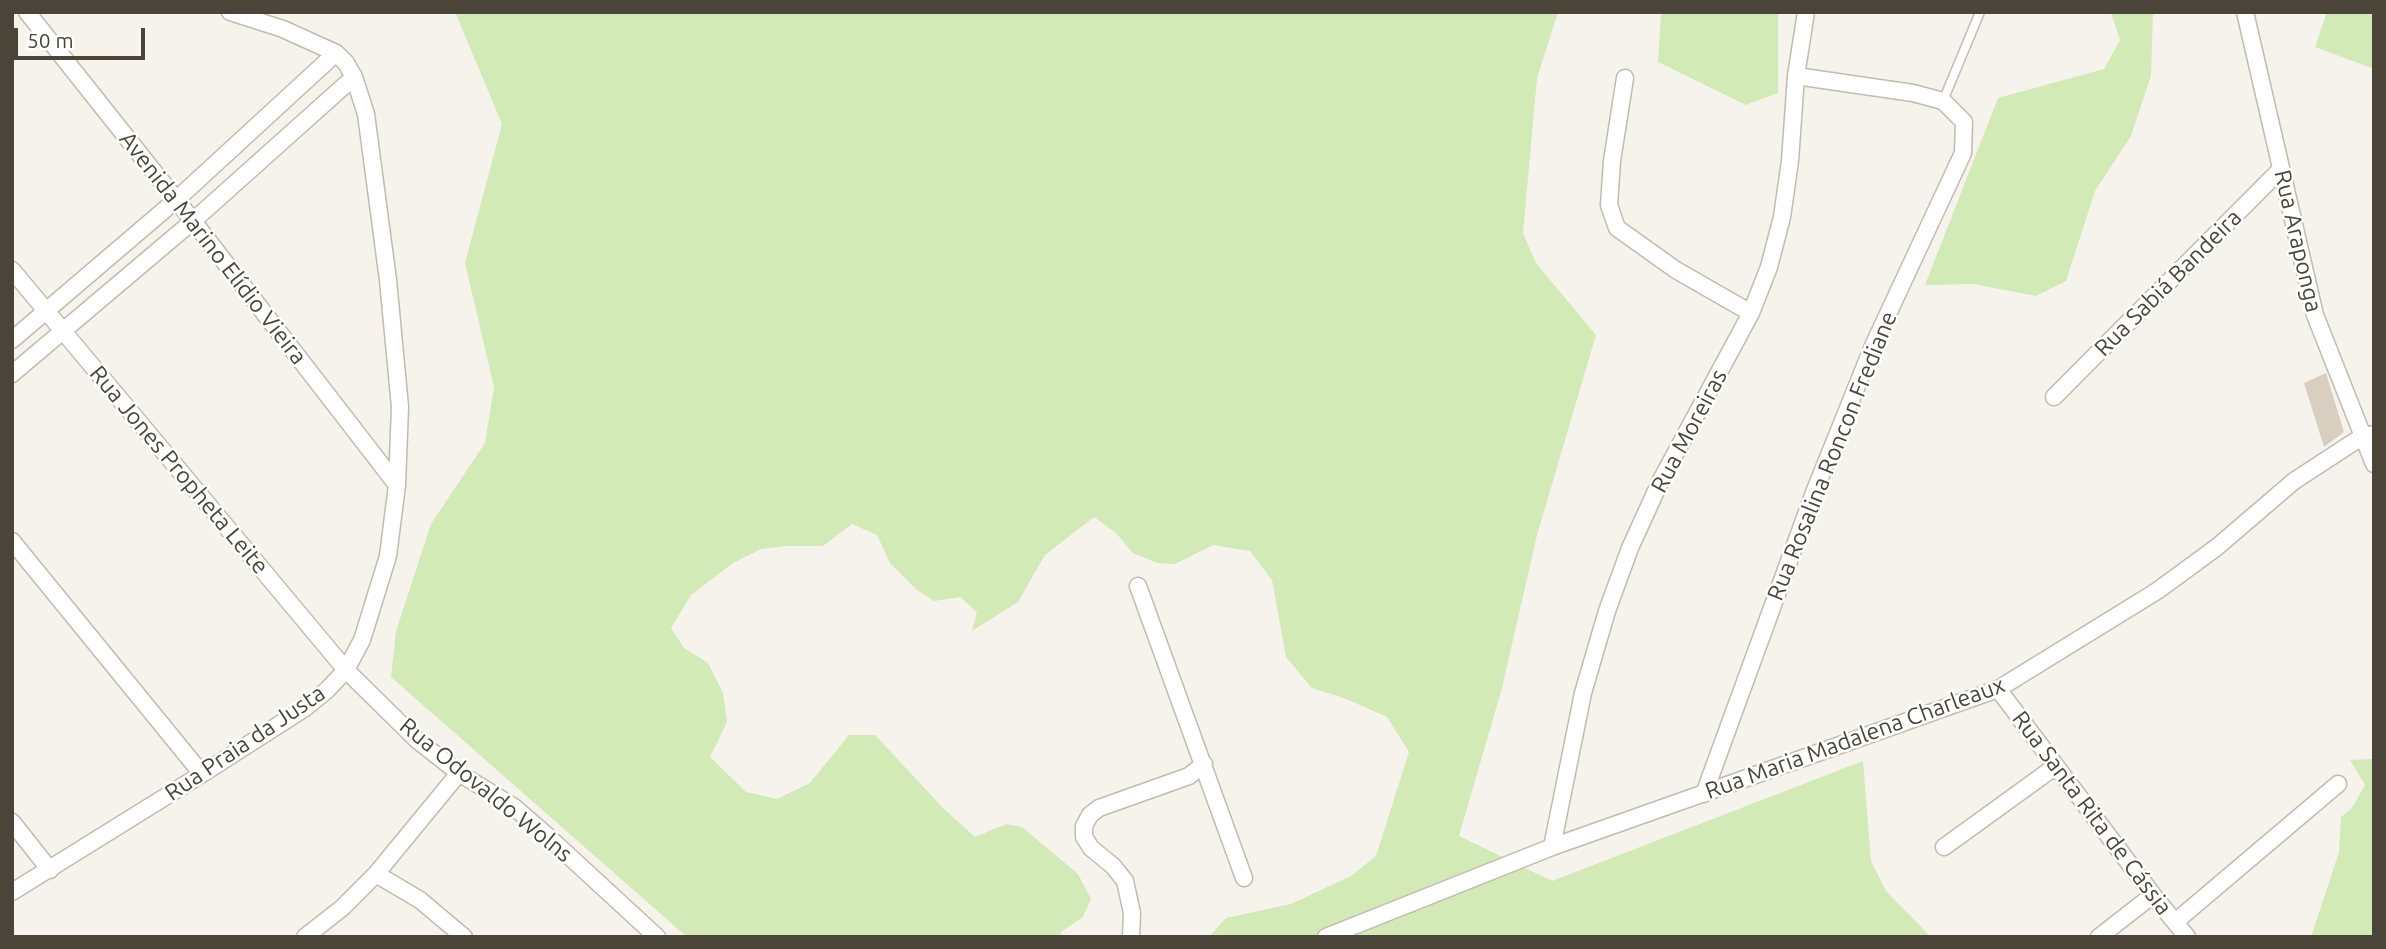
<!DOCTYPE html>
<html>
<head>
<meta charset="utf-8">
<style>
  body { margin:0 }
  #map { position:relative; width:2386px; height:949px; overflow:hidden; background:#f6f3ec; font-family:Ubuntu,sans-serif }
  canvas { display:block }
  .frame { position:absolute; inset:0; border:14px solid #4b4439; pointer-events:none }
  .scale { position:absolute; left:14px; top:28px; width:131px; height:32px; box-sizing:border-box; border:4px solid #4b4439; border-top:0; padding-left:9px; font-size:21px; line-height:24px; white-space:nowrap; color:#4b4439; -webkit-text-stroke:5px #fff; paint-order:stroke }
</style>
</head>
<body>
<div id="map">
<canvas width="2386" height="949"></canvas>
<div class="frame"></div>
<div class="scale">50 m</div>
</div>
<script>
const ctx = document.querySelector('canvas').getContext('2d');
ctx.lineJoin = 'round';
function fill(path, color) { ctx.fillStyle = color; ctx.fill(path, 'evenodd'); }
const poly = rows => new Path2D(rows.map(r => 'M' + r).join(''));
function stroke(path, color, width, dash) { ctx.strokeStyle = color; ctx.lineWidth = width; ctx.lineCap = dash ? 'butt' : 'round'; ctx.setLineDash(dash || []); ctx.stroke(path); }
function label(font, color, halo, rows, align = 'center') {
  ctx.font = font + ' Ubuntu,sans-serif'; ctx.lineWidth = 5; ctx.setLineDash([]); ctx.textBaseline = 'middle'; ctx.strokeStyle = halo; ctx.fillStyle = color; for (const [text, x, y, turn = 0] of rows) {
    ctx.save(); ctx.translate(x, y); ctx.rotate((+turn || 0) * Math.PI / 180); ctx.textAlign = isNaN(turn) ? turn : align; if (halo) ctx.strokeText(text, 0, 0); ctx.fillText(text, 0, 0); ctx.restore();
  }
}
fill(poly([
  [455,12,1558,12,1537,78,1523,233,1536,263,1596,335,1537,535,1502,688,1459,836,1552,881,1863,761,1871,861,1886,891,1931,937,1209,937,1226,918,1291,904,1351,876,1376,856,1409,752,1387,717,1344,698,1312,688,1286,657,1272,580,1250,551,1213,545,1175,564,1157,563,1133,553,1116,533,1094,517,1045,555,1018,602,972,631,977,612,960,597,934,601,917,590,890,563,877,535,852,524,823,546,786,546,761,549,733,563,691,595,671,628,684,648,708,663,723,693,727,722,710,757,746,792,777,799,810,783,849,735,875,735,943,808,975,837,1006,824,1022,827,1078,874,1091,899,1083,917,1061,932,1061,937,687,937,391,677,396,631,431,524,485,443,494,387,465,263,502,124],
  [1661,12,1778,12,1778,93,1746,105,1658,62],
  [2111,12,2153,12,2151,76,2131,136,2095,191,2066,281,2036,296,1973,284,1925,285,1998,98,2104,69,2120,40],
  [2327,12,2374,12,2374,69,2315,47],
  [2374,759,2374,937,2311,937,2339,852,2341,817,2352,808,2365,785,2350,760]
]), '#d2eab5');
fill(poly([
  [2326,373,2344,432,2324,447,2304,383]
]), '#d8cfc1');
const lane = poly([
  [1943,101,1980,12]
]);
const street = poly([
  [27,12,193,221,397,485],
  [2245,12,2315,315,2374,464],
  [1625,78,1612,161,1609,205,1617,228,1676,270,1751,313],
  [12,270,346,670,417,740,459,773,514,807,544,833,657,937],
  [12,340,176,200,336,53],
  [12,374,193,221,354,77],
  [2054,397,2281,169],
  [12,541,202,774],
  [1138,586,1244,878],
  [1998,689,2153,895,2187,937],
  [1704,794,1815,490,1873,346,1963,153,1964,122,1943,101,1913,93,1796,76],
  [12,822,50,870],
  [1552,847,1583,693,1607,611,1630,548,1661,480,1751,313,1769,267,1782,217,1790,161,1796,76,1806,12],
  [1944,847,2056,766],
  [376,874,420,900,464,937],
  [12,892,202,774,305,708,327,690,346,670,362,640,388,556,397,485,400,407,388,280,366,114,354,77,346,63,336,53,283,29,230,12],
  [2175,922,2338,784],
  [305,937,342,908,376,874,459,773],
  [1131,937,1132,913,1125,881,1113,866,1091,848,1084,837,1084,826,1090,815,1099,808,1189,776,1204,764],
  [1326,937,1552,847,1998,689,2157,591,2217,547,2294,481,2363,436,2374,434],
  [2099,937,2153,895]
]);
stroke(lane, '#c2bbae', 11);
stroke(street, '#c2bbae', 19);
stroke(lane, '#fff', 8);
stroke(street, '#fff', 16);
label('23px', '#4b4439', '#fff', [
  ["Rua Araponga",2298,241,77],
  ["Avenida Marino Elídio Vieira",213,248,52],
  ["Rua Sabiá Bandeira",2168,283,-45],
  ["Rua Moreiras",1689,431,-62],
  ["Rua Rosalina Roncon Frediane",1832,456,-68],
  ["Rua Jones Propheta Leite",179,470,50],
  ["Rua Maria Madalena Charleaux",1855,738,-20],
  ["Rua Praia da Justa",245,743,-34],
  ["Rua Odovaldo Wolns",486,790,39],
  ["Rua Santa Rita de Cássia",2092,813,53]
]);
</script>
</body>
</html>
